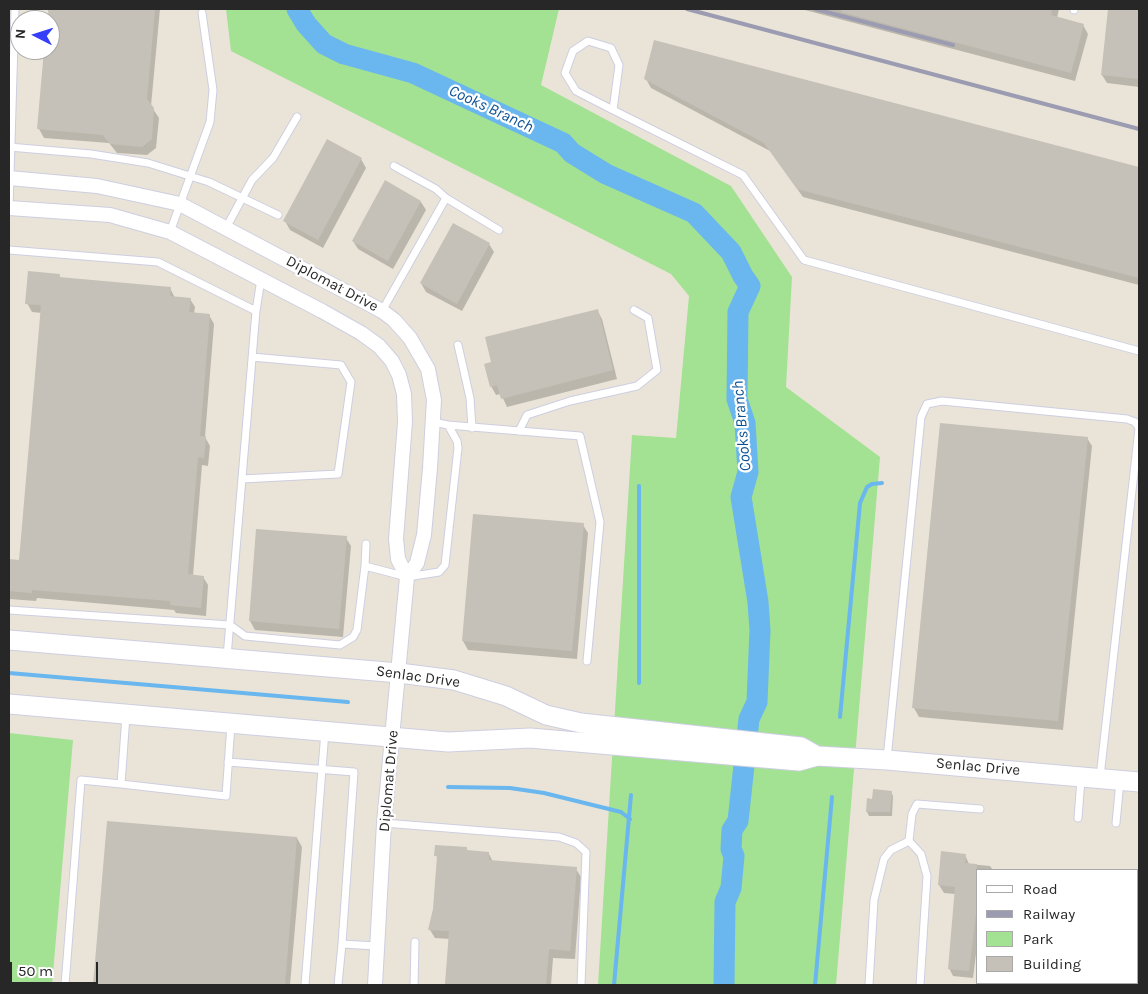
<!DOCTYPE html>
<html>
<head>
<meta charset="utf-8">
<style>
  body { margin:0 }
  #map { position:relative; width:1148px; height:994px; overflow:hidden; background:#eae4d8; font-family:Karla,sans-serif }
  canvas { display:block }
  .frame { position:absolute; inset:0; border:10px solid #272727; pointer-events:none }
  .legend { position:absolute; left:976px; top:869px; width:162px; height:115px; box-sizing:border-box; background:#fff; border:1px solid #a9a9a9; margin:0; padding:6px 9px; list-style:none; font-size:15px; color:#272727 }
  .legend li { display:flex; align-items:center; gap:10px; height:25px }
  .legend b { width:25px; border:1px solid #a9a9a9 }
  .north { position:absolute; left:10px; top:10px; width:50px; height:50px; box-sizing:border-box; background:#fff; border:1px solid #a9a9a9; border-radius:50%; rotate:275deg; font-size:14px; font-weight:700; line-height:20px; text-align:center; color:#272727 }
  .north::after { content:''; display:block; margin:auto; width:18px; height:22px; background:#353ef9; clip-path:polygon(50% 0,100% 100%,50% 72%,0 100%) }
  .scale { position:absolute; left:10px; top:962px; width:88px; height:22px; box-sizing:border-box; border:2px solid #272727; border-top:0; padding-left:6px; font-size:15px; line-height:18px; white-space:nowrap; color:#272727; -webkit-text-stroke:4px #fff; paint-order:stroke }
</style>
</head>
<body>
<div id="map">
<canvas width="1148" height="994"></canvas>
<div class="frame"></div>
<ul class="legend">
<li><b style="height:6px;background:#fff"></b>Road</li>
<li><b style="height:6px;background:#9b9bb1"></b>Railway</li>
<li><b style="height:14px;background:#a3e193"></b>Park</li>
<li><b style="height:14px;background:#c5c1b8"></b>Building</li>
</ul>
<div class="north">N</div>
<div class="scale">50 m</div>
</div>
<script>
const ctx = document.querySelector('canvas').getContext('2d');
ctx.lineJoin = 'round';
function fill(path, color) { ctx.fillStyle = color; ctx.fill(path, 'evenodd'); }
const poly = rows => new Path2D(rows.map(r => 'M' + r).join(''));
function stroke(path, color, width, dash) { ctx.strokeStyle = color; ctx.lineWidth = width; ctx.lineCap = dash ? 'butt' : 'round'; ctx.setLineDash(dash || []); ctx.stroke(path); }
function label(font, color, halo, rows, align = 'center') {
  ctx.font = font + ' Karla,sans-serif'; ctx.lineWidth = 4.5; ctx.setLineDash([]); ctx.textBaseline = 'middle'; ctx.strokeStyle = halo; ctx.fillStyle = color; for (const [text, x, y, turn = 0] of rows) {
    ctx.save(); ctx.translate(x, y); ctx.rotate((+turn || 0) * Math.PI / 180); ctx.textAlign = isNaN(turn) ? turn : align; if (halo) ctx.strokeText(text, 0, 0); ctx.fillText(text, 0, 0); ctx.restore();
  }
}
fill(poly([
  [226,9,559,9,541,85,731,186,792,277,786,387,880,457,836,985,598,985,632,435,676,438,689,296,671,274,231,51],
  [9,733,73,740,52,985,9,985]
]), '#a3e193');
fill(poly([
  [49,9,160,9,151,106,159,118,156,148,147,155,117,153,109,143,44,138,39,129,45,50,50,50],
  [801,9,1059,9,1057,18,1083,25,1088,34,1075,81],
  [1109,9,1139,9,1139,87,1107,83,1102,75],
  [655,42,1139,169,1139,285,803,197,770,151,651,88,646,79],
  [361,159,366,168,323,248,290,230,285,221],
  [421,202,426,210,393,269,358,249,353,241],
  [489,244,494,252,462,311,426,292,421,283],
  [59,275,61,279,170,288,175,298,190,299,195,307,194,314,209,315,214,324,205,437,210,446,208,466,202,465,193,576,203,577,208,585,206,616,176,613,174,610,37,598,36,601,9,599,9,560,20,561,42,313,32,312,27,303],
  [597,310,602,319,617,379,507,407,501,394,496,395,491,386],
  [1087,438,1092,446,1063,730,919,717,914,708],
  [583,525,588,533,577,659,468,650,463,641],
  [346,538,351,546,343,637,255,630,250,621],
  [891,792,893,796,892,816,869,816,867,812,874,800],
  [108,822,297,838,302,847,290,985,94,985],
  [468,852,489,854,493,862,576,869,581,877,575,959,553,958,551,985,447,985,450,939,435,938,430,930,434,909,438,860,436,855],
  [965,855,969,864,990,866,993,870,977,870,977,946,973,978,953,976,949,968,955,894,944,893,939,885]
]), '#0003');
stroke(poly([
  [639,486,639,683],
  [9,673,348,702],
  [840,717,860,503,867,487,872,484,882,483],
  [448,787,510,788,544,793,621,812,630,819],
  [614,985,631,795],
  [815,985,832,797]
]), '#69b7ee', 4);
stroke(poly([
  [297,9,306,24,324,44,344,54,413,73,563,143,572,153,606,174,694,213,731,252,743,276,750,286,738,312,737,399,745,423,748,472,741,497,758,602,760,630,757,702,749,719,738,821,732,830,731,849,734,856,731,888,725,902,724,985]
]), '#69b7ee', 21);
fill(poly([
  [48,9,155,9,147,99,154,108,152,139,142,147,110,144,103,135,37,129,44,50,50,50],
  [841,9,1052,9,1051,15,1084,24,1071,73,841,12],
  [1108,9,1139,9,1139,79,1101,75],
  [654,40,1139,167,1139,278,797,189,764,143,644,79],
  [327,139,362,158,318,240,283,221],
  [385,180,421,201,388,261,352,241],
  [453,223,490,243,457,304,420,283],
  [28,271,60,274,59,277,171,287,170,296,191,298,189,312,210,314,200,436,206,436,204,458,198,457,188,574,204,576,201,608,170,605,170,601,32,590,32,593,9,591,9,559,19,560,41,305,25,304],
  [598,309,613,370,501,399,497,385,490,387,484,364,491,362,485,337],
  [940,423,1088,437,1058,721,912,708],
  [473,514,584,523,572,651,462,641],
  [256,529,347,536,339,629,249,621],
  [873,789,892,791,890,812,866,812,867,798,872,799],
  [107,821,297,837,285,985,93,985],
  [435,845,467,847,467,850,489,852,489,860,577,867,570,951,549,949,546,985,445,984,449,931,428,930,433,909,437,856,434,856],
  [941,851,966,854,965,863,977,864,977,905,969,971,948,969,955,887,938,885]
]), '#c5c1b8');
const lane = poly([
  [1074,10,1074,9],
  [613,110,619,65,611,48,588,41,573,51,565,73,576,91,613,110,743,175,804,260,1139,351],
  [9,147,91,154,148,163,209,182,278,215],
  [394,166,436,189,446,198,499,230],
  [9,209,15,9],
  [226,228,252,180,273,158,297,117],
  [170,232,210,122,213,90,202,13],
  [9,250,158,262,256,311,227,657],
  [256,311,261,279],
  [382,311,446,198],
  [458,345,470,398,472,428],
  [448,425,580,436,600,522,587,661],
  [519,431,527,415,570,401,637,386,657,370,648,318,634,310],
  [242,479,338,474,351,382,341,365,252,357],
  [365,566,366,544],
  [9,610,230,625,245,636,340,645,353,637,357,630,365,566,407,577,439,572,445,565,458,448,457,441,448,425,433,422],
  [887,759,921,417,927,404,942,401,1127,419,1135,422,1139,428,1100,777],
  [228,762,354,772,342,944,376,946],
  [121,784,226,796,231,724],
  [1078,818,1081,779],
  [384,823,559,837,576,843,586,852,581,985],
  [1116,823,1120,781],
  [909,841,921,854,927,876,920,985],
  [909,841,912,814,917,804,980,809],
  [65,985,81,780,121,784,126,716],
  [305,985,325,731],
  [338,985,342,944],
  [414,985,415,942],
  [869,985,874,900,884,859,891,850,909,841],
  [1002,985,1002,983],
  [1055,985,1055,983]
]);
const street = poly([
  [9,178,97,186,180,204,382,311,394,320,410,338,428,369,434,400,430,468,424,535,417,563,407,577,384,823,375,985],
  [9,208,110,215,170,232,322,311,361,333,379,346,392,361,399,375,404,394,405,422,396,539,398,559,407,577]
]);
const secondary = poly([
  [9,640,399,673,454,680,506,696,546,715,581,723,801,747,817,756],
  [9,704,448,742,530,738,799,761,817,756,887,760,1139,782]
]);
stroke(lane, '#cdcee0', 9);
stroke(street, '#cdcee0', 16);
stroke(secondary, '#cdcee0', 21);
stroke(lane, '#fff', 7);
stroke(street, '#fff', 14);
stroke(secondary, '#fff', 19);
stroke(poly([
  [687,9,1139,129],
  [815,9,953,45]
]), '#9b9bb1', 4);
label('15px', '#272727', '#fff', [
  ["Diplomat Drive",332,284,28],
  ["Senlac Drive",418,677,8],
  ["Senlac Drive",978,767,5],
  ["Diplomat Drive",389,781,-85]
]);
label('italic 16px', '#0d5394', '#fff', [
  ["Cooks Branch",491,109,25],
  ["Cooks Branch",742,426,-95]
]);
</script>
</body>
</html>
